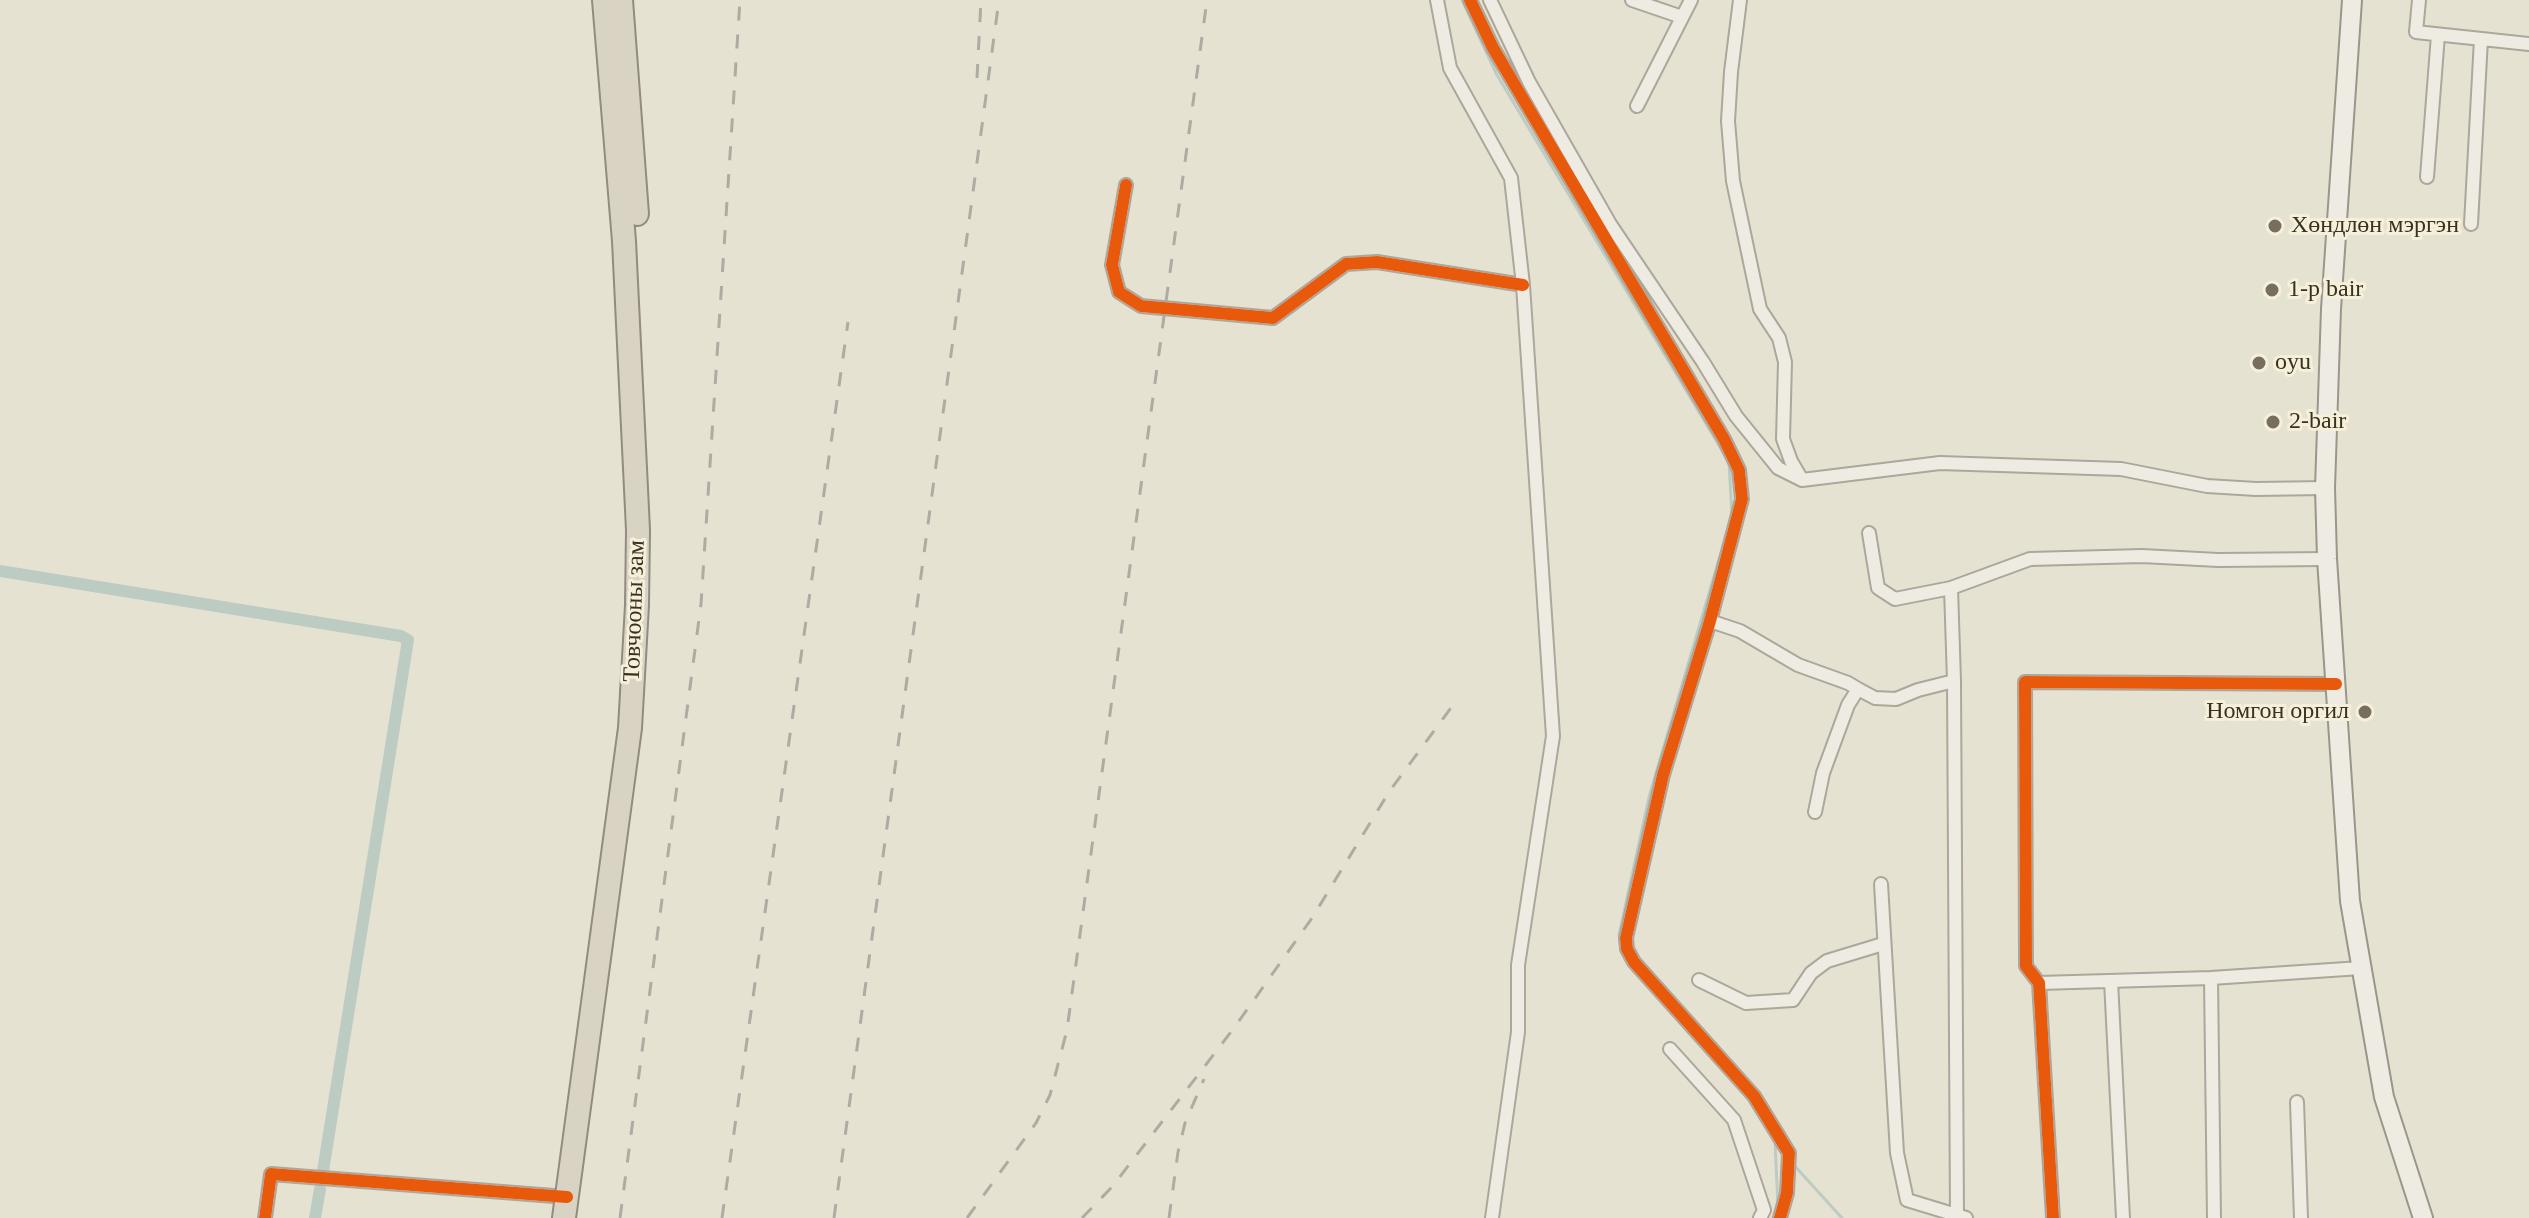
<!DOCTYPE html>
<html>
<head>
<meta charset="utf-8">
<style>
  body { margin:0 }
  canvas { display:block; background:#e6e2d2 }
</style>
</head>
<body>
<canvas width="2529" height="1218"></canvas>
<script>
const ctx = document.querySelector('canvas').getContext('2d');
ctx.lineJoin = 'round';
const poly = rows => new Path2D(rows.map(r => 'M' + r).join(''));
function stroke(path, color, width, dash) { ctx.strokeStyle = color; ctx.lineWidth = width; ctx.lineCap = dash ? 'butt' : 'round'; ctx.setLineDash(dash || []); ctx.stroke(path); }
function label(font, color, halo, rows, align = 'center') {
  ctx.font = font + ' "Times New Roman",serif'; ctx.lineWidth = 6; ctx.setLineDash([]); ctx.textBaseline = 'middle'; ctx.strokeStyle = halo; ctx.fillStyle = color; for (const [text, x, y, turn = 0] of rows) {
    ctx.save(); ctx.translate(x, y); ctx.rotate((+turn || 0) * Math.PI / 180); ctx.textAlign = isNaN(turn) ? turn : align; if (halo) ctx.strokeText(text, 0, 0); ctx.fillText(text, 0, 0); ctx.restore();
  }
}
stroke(poly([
  [1462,0,1497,75,1729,462,1732,515,1649,797,1619,935,1620,941],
  [1792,1163,1842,1218],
  [1773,1218,1778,1207,1775,1141]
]), '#bcccc3', 3);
stroke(poly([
  [0,571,401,636,408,640,323,1171],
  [315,1218,320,1189]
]), '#bcccc3', 12);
const street = poly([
  [1437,0,1450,68,1511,178,1523,285,1553,736,1518,965,1518,1032,1492,1218],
  [1470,0,1493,48,1724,439,1739,470,1742,499,1710,621,1663,775,1626,938,1627,949,1634,962,1754,1096,1789,1153,1787,1193,1780,1218],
  [1490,0,1529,82,1610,224,1703,362,1736,416,1778,468,1802,480],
  [1632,0,1682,17],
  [1740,0,1731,72,1728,121,1733,181,1760,309,1779,338,1785,362,1783,439,1791,461,1802,480,1940,463,2121,469,2207,486,2256,489,2325,488],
  [2419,0,2416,32,2529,44],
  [1637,106,1691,0],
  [2427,177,2438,35],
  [1126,185,1112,265,1119,292,1141,306,1273,318,1346,264,1377,262,1523,285],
  [2471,224,2481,39],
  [1869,533,1878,588,1895,599,1951,588,2030,559,2142,556,2218,560,2327,559],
  [1951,588,1954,681,1957,1216],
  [1710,621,1740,631,1798,665,1848,683,1858,689],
  [1815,812,1823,773,1848,705,1858,689,1875,698,1896,699,1918,690,1954,681],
  [1881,884,1897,1153,1907,1200,1966,1218],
  [2211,978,2214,1218],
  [1699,980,1746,1003,1793,1000,1811,973,1827,961,1883,944],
  [2111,981,2123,1218],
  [2039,983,2211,978,2361,968],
  [1670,1049,1734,1120,1764,1210,1760,1218],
  [2297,1102,2301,1218],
  [265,1218,271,1174,567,1197],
  [2053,1218,2039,983,2026,966,2025,682,2336,684]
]);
const secondary = poly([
  [2352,0,2331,309,2325,488,2327,559,2350,901,2384,1097,2423,1218]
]);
const highway = poly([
  [621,0,637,214],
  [564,1218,630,728,637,605,638,530,624,241,604,0]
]);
stroke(street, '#aca79a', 16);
stroke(secondary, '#9b968a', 22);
stroke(highway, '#918c81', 26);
stroke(street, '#eeebe3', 12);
stroke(secondary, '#eeebe3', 18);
stroke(highway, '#d9d3c3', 22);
stroke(poly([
  [977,78,981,0],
  [620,1218,701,604,740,0],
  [722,1218,848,322],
  [834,1218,999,0],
  [967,1218,1036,1123,1050,1095,1067,1030,1207,0],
  [1082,1218,1112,1187,1234,1028,1312,918,1389,792,1456,701],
  [1169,1218,1178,1152,1185,1123,1204,1079]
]), '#aeaba2', 3, [14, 14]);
stroke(poly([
  [1470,0,1493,48,1724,439,1739,470,1742,499,1710,621,1663,775,1626,938,1627,949,1634,962,1754,1096,1789,1153,1787,1193,1780,1218],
  [1126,185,1112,265,1119,292,1141,306,1273,318,1346,264,1377,262,1523,285],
  [265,1218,271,1174,567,1197],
  [2053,1218,2039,983,2026,966,2025,682,2336,684]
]), '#e8590c', 12);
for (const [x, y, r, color] of [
  [2275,226,8,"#776e5f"],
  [2272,290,8,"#776e5f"],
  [2259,363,8,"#776e5f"],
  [2273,422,8,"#776e5f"],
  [2365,712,8,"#776e5f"]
]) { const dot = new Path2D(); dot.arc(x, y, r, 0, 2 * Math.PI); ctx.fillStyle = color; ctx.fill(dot); stroke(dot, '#f5f0d9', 3); }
label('24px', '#3b3021', '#f5f0d9', [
  ["Хөндлөн мэргэн",2291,226],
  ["1-p bair",2288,290],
  ["oyu",2275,363],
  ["2-bair",2289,422],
  ["Номгон оргил",2349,712,"right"]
], 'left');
label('24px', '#3b3021', '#f5f0d9', [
  ["Товчооны зам",635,611,-88]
]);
</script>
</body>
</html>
